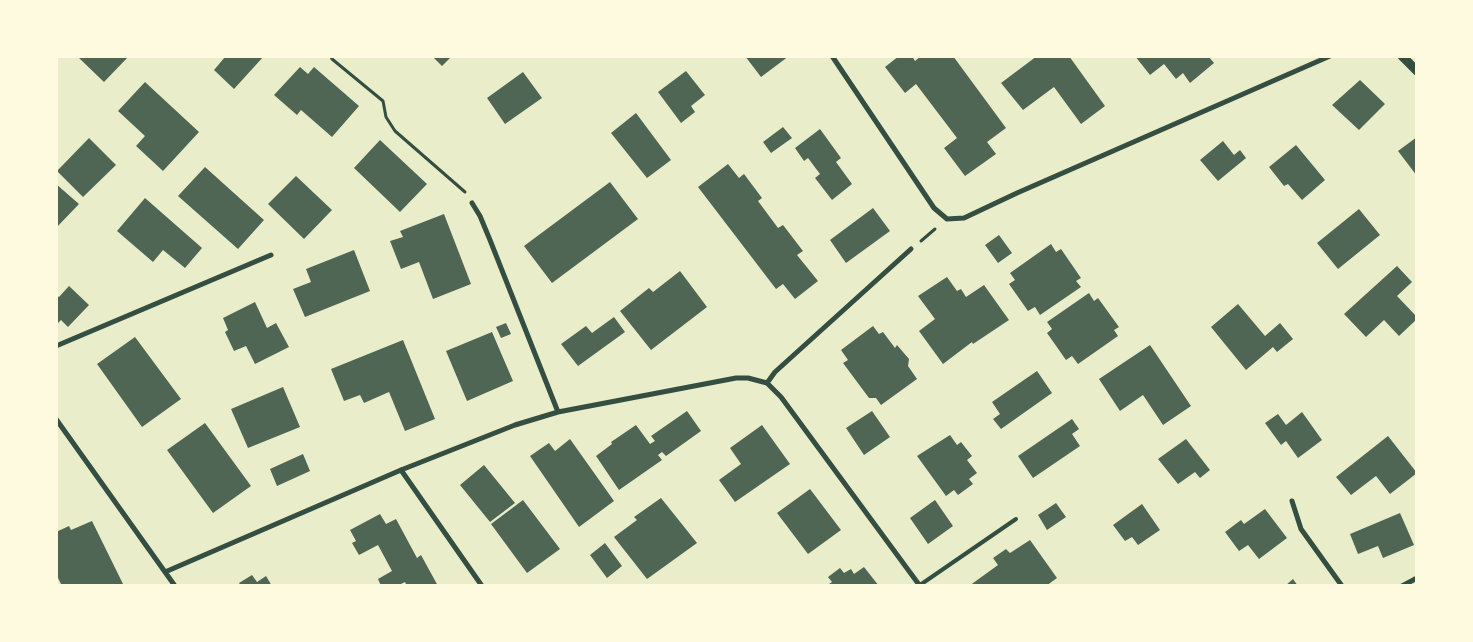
<!DOCTYPE html>
<html>
<head>
<meta charset="utf-8">
<style>
  body { margin:0 }
  #map { position:relative; width:1473px; height:642px; overflow:hidden; background:#e9edc9; font-family:"Playfair Display",serif }
  canvas { display:block }
  .frame { position:absolute; inset:0; border:58px solid #fefae0; pointer-events:none }
</style>
</head>
<body>
<div id="map">
<canvas width="1473" height="642"></canvas>
<div class="frame"></div>
</div>
<script>
const ctx = document.querySelector('canvas').getContext('2d');
ctx.lineJoin = 'round';
function fill(path, color) { ctx.fillStyle = color; ctx.fill(path, 'evenodd'); }
const poly = rows => new Path2D(rows.map(r => 'M' + r).join(''));
function stroke(path, color, width, dash) { ctx.strokeStyle = color; ctx.lineWidth = width; ctx.lineCap = dash ? 'butt' : 'round'; ctx.setLineDash(dash || []); ctx.stroke(path); }
fill(poly([
  [80,56,129,56,104,82,79,58],
  [224,56,264,56,234,89,214,70,225,57],
  [432,56,452,56,442,66],
  [745,56,789,56,761,77],
  [899,56,912,56,915,61,921,56,953,56,1006,128,987,142,996,154,965,176,944,148,957,138,916,84,905,93,885,67],
  [1037,56,1069,56,1105,106,1081,124,1054,87,1023,110,1001,83],
  [1135,56,1208,56,1214,63,1190,83,1183,73,1176,79,1164,64,1150,75],
  [300,67,308,74,314,67,359,106,332,137,301,110,297,115,274,95],
  [686,71,705,95,691,106,695,112,681,123,658,92],
  [523,72,542,98,505,124,487,98],
  [1360,80,1385,104,1359,130,1332,105],
  [145,82,199,132,163,171,136,146,145,136,118,111],
  [636,113,671,160,647,178,611,133],
  [783,127,792,138,771,153,763,142],
  [820,129,841,158,836,162,852,184,832,200,815,178,820,174,808,158,804,161,795,148],
  [1417,137,1417,176,1398,151],
  [89,138,116,165,83,197,57,171],
  [380,140,427,184,400,212,354,168],
  [1223,141,1234,155,1240,150,1246,158,1218,181,1200,160],
  [1296,145,1325,180,1302,200,1288,184,1284,186,1269,167],
  [728,164,739,178,744,174,762,198,758,201,778,228,783,225,803,251,797,255,818,281,795,299,783,284,776,289,698,187],
  [205,167,264,220,238,249,178,196],
  [296,176,332,210,304,239,268,204],
  [610,182,638,219,552,283,524,246],
  [56,184,79,204,56,228],
  [145,198,202,248,185,268,163,250,153,262,117,231],
  [873,208,890,231,846,263,830,240],
  [1359,209,1380,235,1338,269,1317,243],
  [444,214,471,284,433,299,419,262,401,269,390,241,403,237,400,231],
  [999,235,1012,253,998,263,985,245],
  [1051,244,1056,252,1061,249,1081,278,1076,281,1081,287,1040,315,1035,307,1028,311,1009,284,1015,280,1010,273],
  [354,250,370,291,305,317,293,289,311,282,306,269],
  [1397,266,1412,282,1397,296,1417,317,1417,319,1399,336,1384,320,1366,337,1344,314],
  [680,271,707,307,651,350,620,311,649,288,653,292],
  [947,277,957,291,961,289,966,297,984,285,1009,320,973,344,972,342,943,364,919,331,935,319,918,296],
  [69,286,89,305,68,327,61,320,56,325,56,295,59,297],
  [1089,293,1094,301,1098,298,1119,327,1114,330,1118,336,1078,364,1072,356,1066,360,1047,333,1052,329,1047,322],
  [255,302,267,328,276,323,289,347,255,364,246,346,234,351,225,332,228,330,223,318],
  [1238,304,1265,336,1280,323,1293,339,1277,352,1273,347,1246,370,1211,327],
  [614,317,625,332,578,366,561,344,586,326,592,333],
  [506,323,511,334,501,338,496,327],
  [873,326,879,334,883,332,895,348,897,345,909,359,908,366,917,379,881,405,876,398,869,398,843,363,848,360,841,350],
  [492,332,513,381,467,401,446,351],
  [135,337,181,399,142,427,97,364],
  [403,340,435,419,405,431,389,392,364,403,360,395,344,401,331,369],
  [1150,345,1191,406,1163,425,1143,395,1120,411,1099,379],
  [1037,371,1052,393,1001,429,993,419,1000,414,992,402],
  [283,387,300,427,248,448,231,409],
  [687,411,701,431,666,456,662,452,658,455,662,460,619,490,596,456,612,444,611,442,636,425,650,444,655,441,651,436],
  [872,411,890,437,864,455,846,428],
  [1302,412,1322,440,1298,458,1286,441,1281,445,1265,423,1278,414,1286,425],
  [1072,419,1079,429,1072,434,1080,446,1033,478,1018,456],
  [205,423,251,486,213,513,167,450],
  [762,425,790,464,735,502,719,480,741,464,730,448],
  [950,435,957,445,961,442,972,456,967,460,977,473,969,479,973,484,958,495,954,490,946,496,917,456],
  [1388,436,1417,473,1390,494,1376,476,1351,495,1336,477],
  [570,439,614,501,579,527,530,456,549,443,555,451],
  [1186,439,1210,470,1200,478,1195,472,1178,484,1158,459],
  [303,454,310,471,277,486,270,469],
  [484,465,515,503,490,522,460,485],
  [810,489,841,530,808,554,777,513],
  [661,498,697,543,647,579,614,537,637,520,634,517],
  [523,500,560,549,527,573,491,524],
  [935,500,953,526,928,544,910,518],
  [1056,503,1066,517,1047,530,1038,515],
  [1142,504,1160,530,1138,545,1132,537,1125,541,1113,525],
  [1265,509,1287,538,1259,559,1248,545,1239,551,1225,532,1241,520,1244,524],
  [1400,513,1414,545,1383,558,1378,546,1358,554,1350,534],
  [380,514,386,524,396,519,417,558,421,555,438,586,407,586,405,582,397,586,381,586,378,579,392,571,378,545,359,555,352,543,356,541,350,530],
  [92,521,124,586,62,586,56,574,56,532,69,526,71,530],
  [1030,540,1057,578,1046,586,969,586,998,565,993,558,1006,549,1010,553],
  [605,543,622,566,607,578,590,555],
  [864,567,879,586,826,586,832,582,828,577,840,568,844,573,851,569,854,574],
  [252,575,257,582,266,576,272,586,241,586,239,583],
  [1293,579,1298,586,1285,586]
]), '#4f6655');
stroke(poly([
  [331,56,332,59,383,101,386,117,395,131,465,192],
  [921,241,935,229]
]), '#344e41', 3);
stroke(poly([
  [920,585,1016,519]
]), '#344e41', 4);
stroke(poly([
  [832,56,934,208,947,219,964,218,1017,193,1330,56],
  [472,203,480,216,490,240,558,412],
  [56,346,271,255],
  [767,383,775,372,911,249],
  [56,419,175,586],
  [401,470,482,586],
  [1292,501,1301,529,1342,586],
  [165,572,401,470,515,425,558,412,736,378,748,378,767,383,781,397,920,586],
  [1402,586,1417,578]
]), '#344e41', 5);
stroke(poly([
  [1402,56,1417,71]
]), '#344e41', 9);
</script>
</body>
</html>
